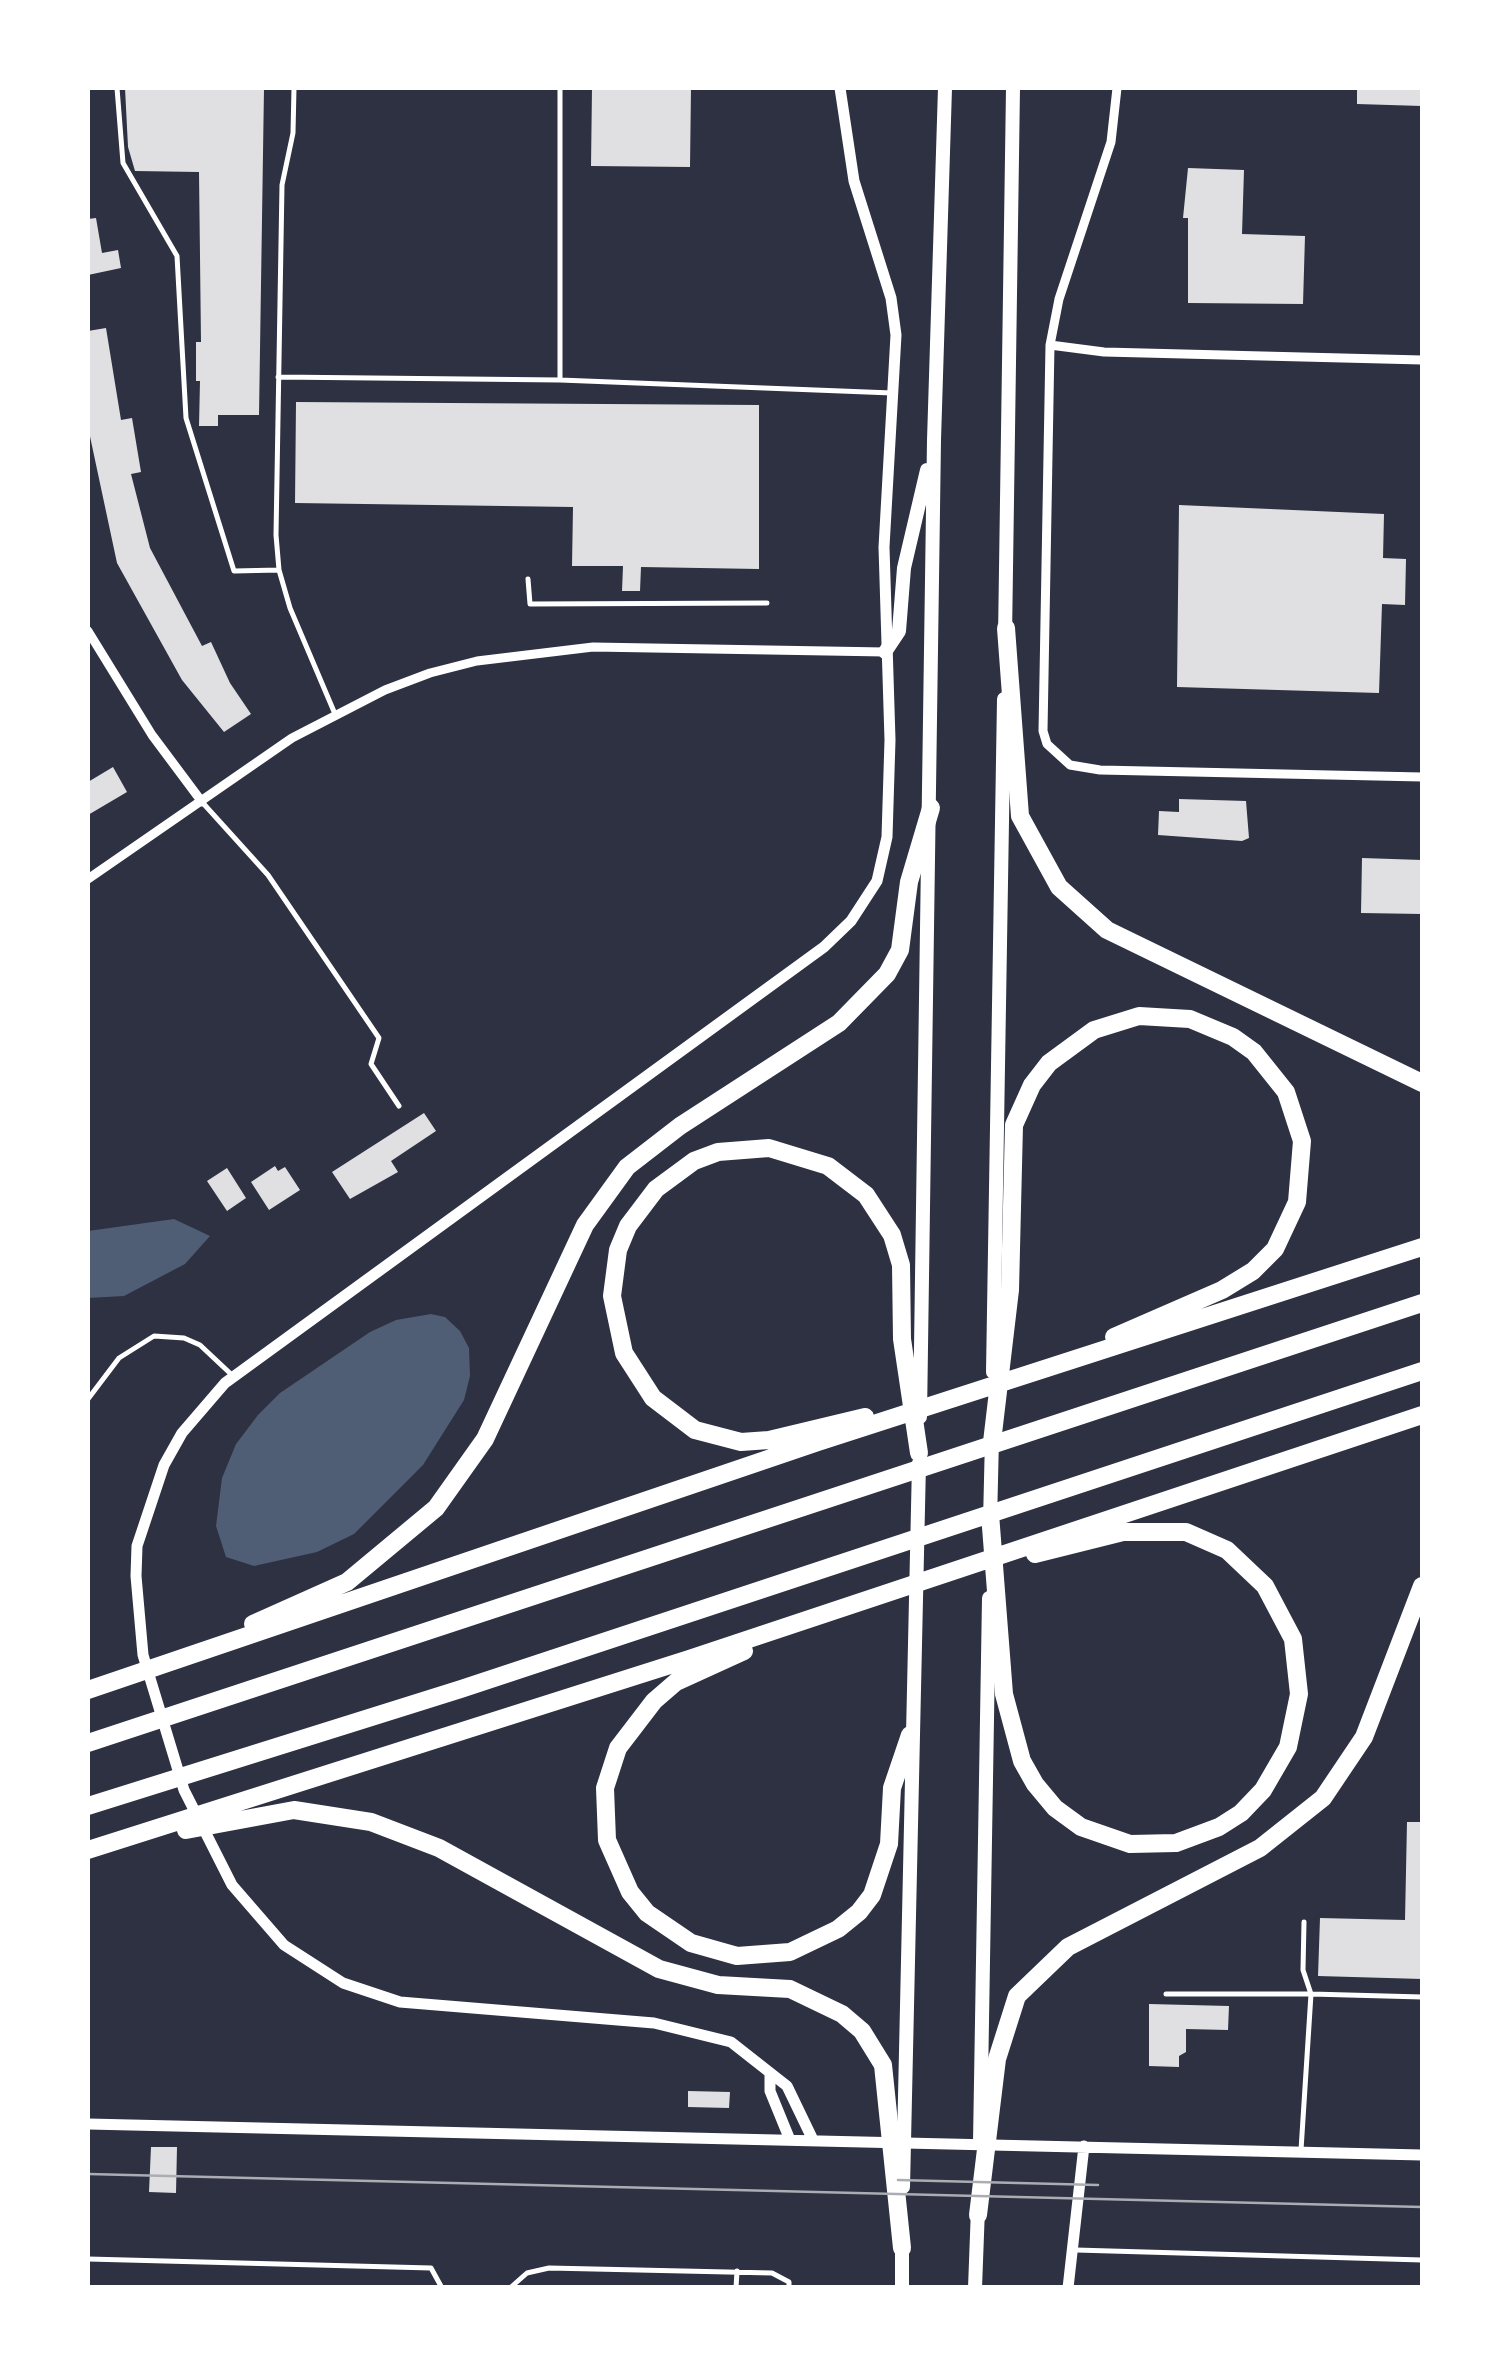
<!DOCTYPE html>
<html>
<head>
<meta charset="utf-8">
<style>
  body { margin:0 }
  #map { position:relative; width:1510px; height:2375px; overflow:hidden; background:#2d3142; font-family:"Exo 2",sans-serif }
  canvas { display:block }
  .frame { position:absolute; inset:0; border:90px solid #fff; pointer-events:none }
</style>
</head>
<body>
<div id="map">
<canvas width="1510" height="2375"></canvas>
<div class="frame"></div>
</div>
<script>
const ctx = document.querySelector('canvas').getContext('2d');
ctx.lineJoin = 'round';
function fill(path, color) { ctx.fillStyle = color; ctx.fill(path, 'evenodd'); }
const poly = rows => new Path2D(rows.map(r => 'M' + r).join(''));
function stroke(path, color, width, dash) { ctx.strokeStyle = color; ctx.lineWidth = width; ctx.lineCap = dash ? 'butt' : 'round'; ctx.setLineDash(dash || []); ctx.stroke(path); }
fill(poly([
  [174,1219,210,1236,185,1264,124,1296,88,1298,88,1231],
  [431,1314,445,1317,460,1331,469,1348,470,1376,464,1400,423,1465,354,1534,317,1552,254,1566,226,1557,216,1526,222,1478,236,1444,258,1415,280,1393,370,1332,396,1320]
]), '#4f5d75');
fill(poly([
  [125,88,264,88,259,415,218,415,218,426,199,426,200,381,196,381,196,342,201,342,199,172,135,171,128,147],
  [592,88,691,88,690,167,591,166],
  [1357,88,1422,88,1422,106,1357,104],
  [1188,168,1244,170,1242,234,1305,236,1303,304,1188,303,1188,218,1183,218],
  [96,218,102,253,118,250,121,268,88,275,88,219],
  [106,328,121,420,132,418,141,472,131,474,150,548,202,646,211,642,230,683,251,714,224,732,182,680,117,563,88,427,88,331],
  [296,402,759,405,759,569,641,567,640,591,622,591,623,566,572,566,573,507,295,503],
  [1179,505,1384,514,1383,558,1406,559,1405,605,1382,604,1379,693,1177,687],
  [113,767,127,792,88,815,88,782],
  [1179,799,1246,801,1249,838,1242,841,1158,835,1159,811,1179,812],
  [1362,858,1422,860,1422,914,1361,913],
  [424,1113,436,1131,391,1161,398,1172,350,1199,332,1172],
  [275,1166,278,1171,285,1167,300,1190,269,1210,251,1182],
  [227,1168,246,1198,227,1211,207,1181],
  [1407,1822,1422,1822,1422,1979,1318,1976,1320,1918,1405,1920],
  [1149,2004,1229,2006,1228,2030,1186,2029,1186,2052,1179,2056,1179,2067,1149,2066],
  [688,2091,730,2092,729,2108,688,2107],
  [151,2147,177,2147,176,2193,149,2192]
]), '#e0e0e3');
stroke(poly([
  [117,88,123,163,177,256,186,418,234,571,279,570],
  [294,88,293,133,282,185,276,535,279,570,290,608,335,714],
  [278,377,560,380,892,393],
  [560,379,560,88],
  [528,579,530,604,767,603],
  [202,802,268,875,379,1038,371,1064,399,1106],
  [88,1399,119,1358,154,1336,184,1338,200,1345,233,1376],
  [1304,1922,1303,1970,1311,1994,1422,1997],
  [1166,1994,1311,1994,1301,2150],
  [1076,2250,1422,2260],
  [88,2259,431,2268,442,2288],
  [510,2288,527,2273,549,2268,772,2273,789,2282,789,2288],
  [736,2288,737,2271]
]), '#fff', 5);
stroke(poly([
  [1117,88,1111,142,1059,299,1050,345,1043,731,1047,744,1070,765,1100,770,1422,777],
  [1050,345,1104,352,1422,360],
  [88,631,152,735,202,802],
  [88,879,292,738,385,690,430,673,477,661,593,647,885,652]
]), '#fff', 9);
stroke(poly([
  [770,2075,770,2091,790,2140],
  [88,2124,1422,2155],
  [813,2140,787,2086,731,2042,654,2023,400,2002,343,1983,284,1945,232,1885,184,1790,143,1655,136,1576,137,1546,164,1465,182,1433,225,1383,824,947,851,921,877,881,887,837,890,740,884,547,896,335,891,298,854,181,840,88],
  [1068,2288,1084,2146]
]), '#fff', 11);
stroke(poly([
  [1005,637,1013,88],
  [885,652,899,631,904,568,927,470],
  [993,1372,1004,699],
  [920,1417,934,440,945,88],
  [990,1522,992,1438],
  [980,2142,989,1598],
  [903,2187,919,1463],
  [902,2288,902,2238],
  [975,2288,978,2208]
]), '#fff', 14);
stroke(poly([
  [1006,628,1020,816,1059,887,1107,930,1422,1083],
  [865,1417,769,1440,741,1442,695,1430,653,1398,624,1353,612,1296,618,1250,628,1226,656,1189,694,1161,718,1152,769,1148,828,1166,866,1195,892,1235,901,1265,902,1339,919,1453],
  [992,1442,1010,1290,1014,1125,1032,1085,1049,1063,1094,1030,1139,1016,1190,1019,1233,1037,1254,1052,1286,1092,1302,1141,1297,1202,1275,1249,1253,1271,1222,1290,1114,1337],
  [990,1514,1004,1694,1022,1761,1035,1784,1055,1808,1081,1827,1130,1844,1176,1843,1219,1827,1241,1813,1263,1790,1288,1747,1299,1694,1293,1639,1265,1586,1227,1550,1186,1532,1123,1532,1035,1554],
  [253,1624,347,1582,436,1508,485,1439,585,1225,627,1167,680,1126,839,1023,887,974,900,950,909,882,931,808],
  [744,1651,676,1682,654,1701,618,1748,605,1788,607,1840,630,1892,647,1913,691,1943,737,1956,790,1952,838,1929,859,1912,872,1895,889,1844,892,1788,910,1735],
  [88,1690,818,1442,1422,1247],
  [88,1743,1422,1303],
  [88,1806,461,1689,1422,1371],
  [186,1830,294,1810,371,1822,439,1848,659,1969,718,1985,790,1989,842,2014,862,2031,883,2065,902,2248],
  [88,1850,689,1659,1422,1415],
  [978,2215,997,2059,1017,1996,1068,1947,1260,1848,1323,1798,1364,1737,1422,1586]
]), '#fff', 18);
stroke(poly([
  [88,2174,1422,2207],
  [898,2180,1098,2185]
]), '#abadb3', 2.5);
</script>
</body>
</html>
